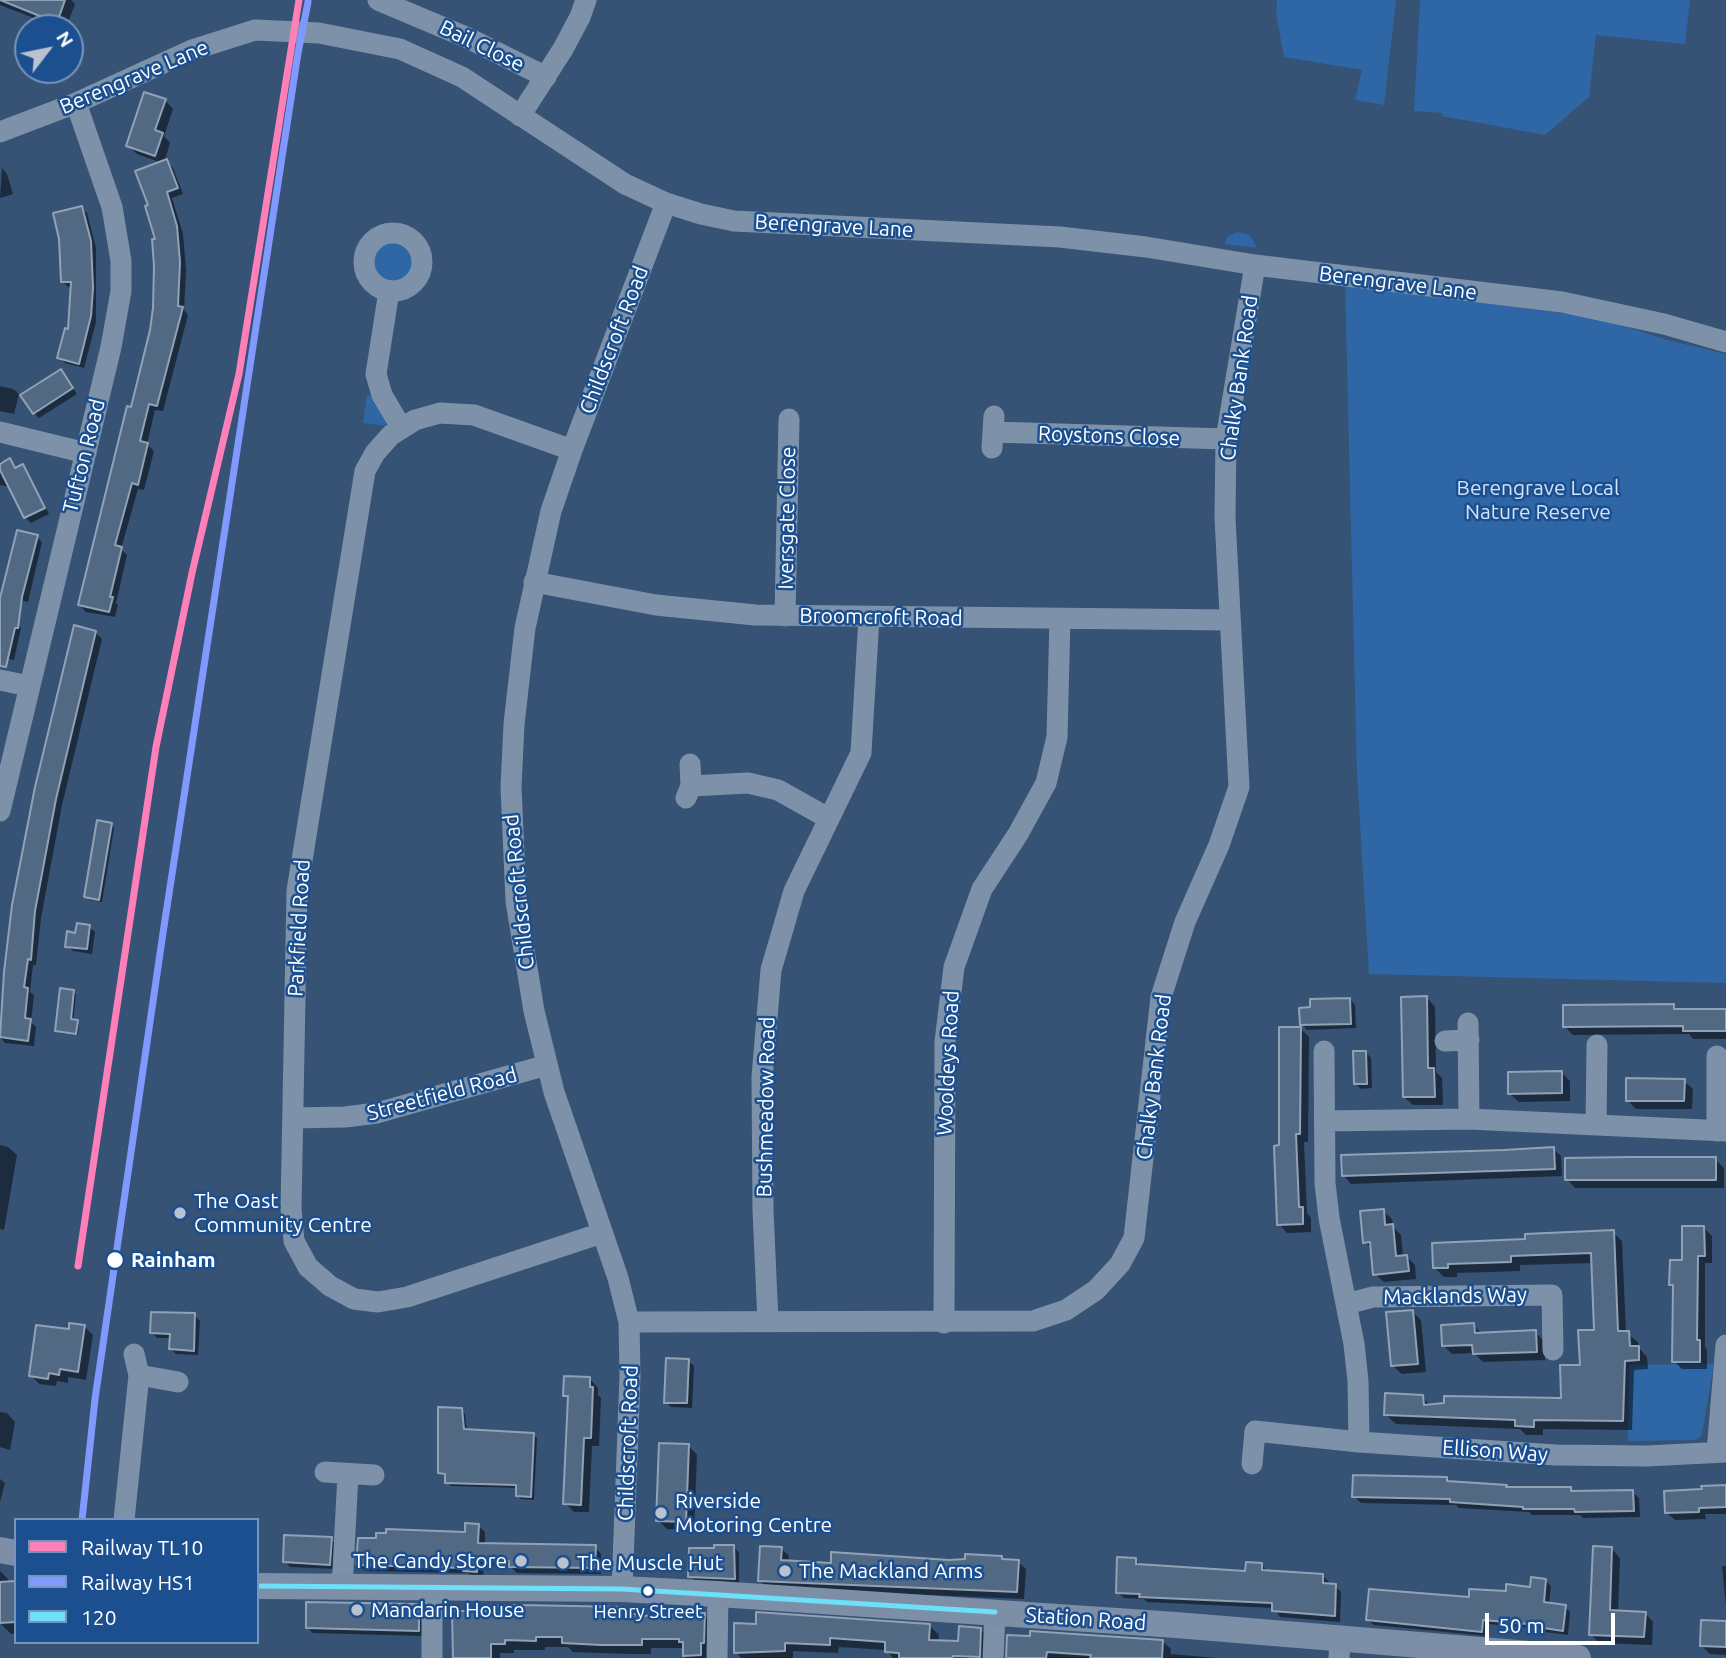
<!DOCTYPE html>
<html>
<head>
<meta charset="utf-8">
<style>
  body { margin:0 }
  #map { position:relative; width:1726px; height:1658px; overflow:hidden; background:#365274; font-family:Ubuntu,sans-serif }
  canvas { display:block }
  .legend { position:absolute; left:14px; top:1518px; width:245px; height:126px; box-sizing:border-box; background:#1b4f8f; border:2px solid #7695bc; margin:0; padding:9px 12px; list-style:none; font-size:21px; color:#fff }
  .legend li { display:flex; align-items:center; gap:14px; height:35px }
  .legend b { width:35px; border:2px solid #7695bc }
  .north { position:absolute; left:14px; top:14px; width:70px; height:70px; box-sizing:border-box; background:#1b4f8f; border:2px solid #7695bc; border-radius:50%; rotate:58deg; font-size:19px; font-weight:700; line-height:28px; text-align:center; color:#fff }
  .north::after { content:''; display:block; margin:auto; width:24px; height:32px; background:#b9c2ce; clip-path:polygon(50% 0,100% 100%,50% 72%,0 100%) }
  .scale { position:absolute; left:1485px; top:1613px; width:130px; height:32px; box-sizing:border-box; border:4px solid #fff; border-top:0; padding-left:9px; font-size:21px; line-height:24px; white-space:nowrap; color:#fff; -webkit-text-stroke:5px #1b4f8f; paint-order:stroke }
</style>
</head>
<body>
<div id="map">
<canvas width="1726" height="1658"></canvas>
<ul class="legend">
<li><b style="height:9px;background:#ff80b9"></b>Railway TL10</li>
<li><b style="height:9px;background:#8099ff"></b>Railway HS1</li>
<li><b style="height:9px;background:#6ddff8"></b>120</li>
</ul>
<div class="north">N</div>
<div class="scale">50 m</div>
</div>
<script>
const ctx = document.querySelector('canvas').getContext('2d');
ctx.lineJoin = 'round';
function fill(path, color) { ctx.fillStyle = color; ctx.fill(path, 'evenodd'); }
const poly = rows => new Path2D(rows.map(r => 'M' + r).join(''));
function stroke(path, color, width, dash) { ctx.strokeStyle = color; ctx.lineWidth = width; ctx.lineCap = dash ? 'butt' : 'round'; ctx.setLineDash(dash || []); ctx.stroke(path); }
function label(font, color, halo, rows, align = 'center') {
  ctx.font = font + ' Ubuntu,sans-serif'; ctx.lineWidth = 5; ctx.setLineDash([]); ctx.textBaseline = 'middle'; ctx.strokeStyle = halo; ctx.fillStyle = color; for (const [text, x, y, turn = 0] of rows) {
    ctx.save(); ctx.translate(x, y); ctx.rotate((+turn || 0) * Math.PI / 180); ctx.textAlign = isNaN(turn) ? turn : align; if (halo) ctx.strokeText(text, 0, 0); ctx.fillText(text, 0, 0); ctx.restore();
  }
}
fill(poly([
  [1277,0,1396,0,1384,105,1355,100,1362,70,1284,57,1276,13],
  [1420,0,1690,0,1685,44,1596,35,1589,97,1545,135,1442,116,1442,113,1414,111],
  [1237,232,1250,235,1257,248,1225,244,1227,237],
  '370 261a23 23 0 1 1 46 0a23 23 0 1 1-46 0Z',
  [1345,284,1604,319,1667,340,1726,354,1726,983,1369,974,1357,774],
  [367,395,378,397,388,421,385,426,363,423],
  [1714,1364,1702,1435,1696,1440,1628,1441,1629,1365]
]), '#2f66a5');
fill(poly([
  [0,0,71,0,75,4,66,28,60,28,0,5],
  [165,100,173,109,164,136,170,143,164,163,167,161,173,168,183,194,172,198,183,234,186,270,184,310,188,315,163,411,155,410,147,444,154,451,144,490,138,489,121,549,127,555,116,603,118,605,115,617,86,612,80,606,128,408,132,409,152,330,158,240,150,206,162,163,137,154,128,146],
  [2,168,7,174,13,194,0,198],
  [81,208,87,213,96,248,96,322,84,368,65,363,59,358,69,331,72,287,68,287,62,281,61,239],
  [66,377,77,394,39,418,34,413],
  [0,386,13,389,19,394,14,414,0,411],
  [0,461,10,461,17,469,23,467,28,472,49,514,31,523,25,517,10,487,0,485],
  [37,537,42,542,28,602,9,597],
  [0,619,15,623,21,628,14,660,0,657],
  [96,633,102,639,62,805,41,918,36,965,33,965,30,992,34,995,31,1022,36,1027,34,1046,5,1043,0,1037,0,1028,9,940],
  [111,824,114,828,102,902,90,900,86,897],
  [89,927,95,932,92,954,73,951,67,946,77,935],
  [74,992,76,994,73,1021,79,1024,78,1035,59,1033,57,1031],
  [1427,998,1435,1007,1436,1072,1442,1078,1443,1105,1413,1105,1404,1097],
  [1350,999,1355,1005,1356,1028,1307,1030,1302,1024],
  [1673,1006,1677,1010,1726,1011,1726,1039,1693,1039,1689,1034,1573,1035,1564,1026],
  [1300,1028,1309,1037,1308,1142,1304,1142,1307,1213,1311,1218,1311,1232,1287,1233,1279,1224,1281,1147],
  [1366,1052,1371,1058,1372,1088,1361,1089,1355,1083],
  [1561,1072,1570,1081,1570,1101,1519,1102,1510,1094],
  [1684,1081,1693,1089,1692,1109,1636,1109,1627,1100],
  [0,1145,8,1147,17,1155,4,1230,0,1229],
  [1553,1149,1561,1156,1562,1176,1351,1184,1344,1176],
  [1715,1159,1724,1168,1724,1188,1575,1188,1567,1179],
  [1383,1211,1392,1219,1393,1227,1401,1235,1403,1257,1406,1256,1415,1265,1416,1279,1384,1282,1375,1274,1373,1250,1365,1242],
  [1704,1228,1712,1236,1712,1263,1705,1263,1705,1347,1707,1350,1707,1369,1682,1369,1674,1361,1675,1288,1671,1284],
  [1613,1232,1622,1241,1626,1333,1638,1342,1639,1348,1647,1357,1648,1369,1634,1370,1632,1430,1543,1429,1543,1435,1526,1435,1520,1429,1396,1424,1386,1415,1422,1397,1431,1406,1563,1400,1582,1366,1596,1331,1593,1263,1520,1265,1520,1271,1457,1273,1457,1277,1444,1277,1434,1267,1527,1241],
  [1412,1311,1421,1320,1426,1372,1402,1374,1393,1366],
  [194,1315,200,1321,198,1355,176,1354,171,1349,171,1338,157,1338,151,1332],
  [1473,1325,1483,1335,1535,1332,1544,1341,1545,1360,1483,1362,1474,1353,1452,1354,1444,1346],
  [84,1326,93,1335,86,1380,68,1377,68,1383,57,1381,56,1386,39,1384,31,1375,70,1331],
  [688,1361,694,1366,692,1408,671,1407,666,1402],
  [590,1379,598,1388,598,1395,601,1398,599,1446,592,1446,589,1512,574,1512,565,1503,570,1400,565,1395],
  [461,1410,465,1414,467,1431,533,1434,537,1438,534,1500,521,1499,517,1495,518,1488,451,1486,447,1482,447,1477,440,1473],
  [0,1412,7,1413,15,1422,10,1450,0,1447],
  [689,1446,697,1455,694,1530,667,1529,658,1520],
  [0,1479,5,1483,0,1502],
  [1447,1479,1451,1483,1506,1486,1508,1489,1571,1489,1574,1492,1633,1492,1639,1498,1640,1517,1583,1518,1580,1515,1532,1515,1529,1512,1459,1508,1456,1505,1361,1503,1354,1496],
  [1726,1487,1726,1514,1705,1514,1706,1519,1675,1520,1667,1513,1703,1491],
  [479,1526,485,1532,485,1545,595,1547,601,1554,601,1574,517,1573,511,1567,484,1566,483,1578,472,1577,468,1573,365,1571,358,1564,377,1540,388,1535,467,1533],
  [331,1539,336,1545,335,1569,290,1567,285,1561],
  [734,1547,739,1553,739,1584,695,1581,690,1576],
  [781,1548,789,1556,788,1562,832,1565,949,1562,1001,1558,1004,1561,1018,1562,1026,1569,1024,1599,767,1588,760,1580],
  [1612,1549,1620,1558,1618,1612,1645,1613,1653,1622,1652,1645,1599,1643,1591,1634],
  [1136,1560,1141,1566,1247,1572,1262,1565,1268,1572,1322,1575,1329,1582,1329,1585,1335,1586,1341,1592,1340,1622,1280,1617,1274,1608,1147,1602,1144,1599,1124,1598,1117,1592],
  [1722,1566,1726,1566,1726,1606],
  [0,1571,8,1579,8,1583,16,1583,16,1634,11,1634,0,1623],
  [1545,1580,1551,1586,1549,1605,1565,1607,1570,1612,1568,1635,1545,1632,1542,1629,1488,1624,1487,1636,1374,1625,1368,1620,1531,1589],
  [418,1606,424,1612,424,1636,313,1633,307,1628],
  [622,1608,630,1616,643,1618,704,1615,714,1625,710,1658,685,1658,685,1648,651,1648,651,1654,631,1654,573,1652,568,1647,545,1647,545,1650,514,1650,514,1653,500,1653,500,1658,455,1658,454,1613],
  [1726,1623,1726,1655,1710,1654,1702,1646],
  [736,1625,930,1626,939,1635,938,1642,960,1643,980,1629,990,1639,989,1658,893,1658,886,1650,839,1647,838,1653,793,1651,793,1658,741,1658,736,1652],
  [1009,1637,1163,1642,1171,1649,1170,1654,1218,1658,1007,1658]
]), '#0007');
const building = poly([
  [0,0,65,0,57,23,0,0],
  [144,92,166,99,155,130,163,133,155,156,126,146,144,92],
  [167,159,178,188,167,192,177,226,180,262,178,306,183,307,157,406,149,404,140,441,148,443,138,485,132,483,115,545,122,547,110,597,113,597,109,612,78,605,127,406,131,407,150,330,153,308,154,266,152,239,155,239,145,206,148,205,135,171,167,159],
  [82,206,91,241,93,288,91,316,79,364,57,358,65,328,68,329,71,282,61,282,59,239,53,213,82,206],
  [61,369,73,388,33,414,20,395,61,369],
  [10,458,15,468,23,464,45,508,24,518,0,470,0,464,10,458],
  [17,530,38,535,22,597,18,628,15,628,6,667,0,666,0,598,17,530],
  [74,625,96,631,56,799,35,911,31,960,28,959,24,987,28,988,25,1018,31,1019,28,1041,0,1037,4,972,12,905,35,787,74,625],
  [97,820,112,823,99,900,84,897,97,820],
  [77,923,90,925,87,949,65,947,67,931,75,933,77,923],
  [60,988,74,990,71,1019,78,1020,76,1034,55,1031,60,988],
  [1427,996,1428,1068,1434,1068,1435,1097,1403,1097,1401,997,1427,996],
  [1350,998,1351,1024,1300,1025,1299,1008,1310,1007,1310,999,1350,998],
  [1674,1004,1674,1009,1726,1009,1726,1031,1683,1031,1683,1026,1563,1027,1563,1005,1674,1004],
  [1279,1027,1301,1027,1300,1134,1296,1134,1299,1207,1303,1207,1303,1224,1277,1225,1274,1146,1279,1145,1279,1027],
  [1353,1051,1366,1051,1367,1084,1354,1084,1353,1051],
  [1562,1071,1562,1093,1508,1094,1508,1072,1562,1071],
  [1626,1078,1685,1079,1684,1101,1626,1101,1626,1078],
  [1554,1147,1555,1169,1342,1176,1341,1155,1504,1150,1554,1147],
  [1632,1157,1716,1157,1716,1180,1565,1180,1565,1158,1632,1157],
  [1384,1209,1385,1225,1393,1224,1396,1256,1407,1255,1409,1271,1373,1275,1370,1242,1363,1243,1360,1211,1384,1209],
  [1682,1226,1704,1226,1705,1256,1698,1256,1697,1340,1700,1340,1700,1362,1672,1362,1673,1285,1669,1285,1670,1260,1682,1260,1682,1226],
  [1614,1230,1618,1331,1629,1331,1630,1346,1639,1346,1639,1360,1625,1361,1623,1421,1534,1420,1534,1427,1515,1426,1515,1420,1384,1415,1385,1393,1423,1395,1424,1405,1444,1403,1444,1396,1561,1398,1560,1365,1580,1365,1578,1330,1594,1330,1591,1253,1511,1256,1511,1262,1448,1264,1448,1268,1433,1268,1432,1243,1525,1239,1525,1234,1614,1230],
  [1413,1310,1418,1364,1391,1366,1386,1312,1413,1310],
  [151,1312,195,1313,194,1351,169,1349,170,1334,150,1333,151,1312],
  [69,1323,85,1325,78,1372,60,1369,59,1375,49,1373,48,1379,29,1376,36,1325,69,1329,69,1323],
  [1474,1323,1475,1333,1536,1330,1537,1352,1473,1354,1472,1345,1442,1346,1441,1325,1474,1323],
  [666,1358,689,1359,687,1403,664,1403,666,1358],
  [564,1376,590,1377,590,1387,593,1387,591,1438,584,1438,581,1505,563,1504,568,1396,563,1396,564,1376],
  [438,1407,462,1408,464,1429,534,1433,531,1497,516,1496,516,1485,445,1483,445,1474,438,1473,438,1407],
  [659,1443,689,1444,686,1522,656,1521,659,1443],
  [1353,1475,1447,1477,1447,1481,1507,1485,1506,1487,1571,1487,1571,1491,1633,1490,1634,1511,1575,1512,1574,1509,1523,1509,1523,1507,1450,1502,1450,1499,1352,1497,1353,1475],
  [1726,1485,1726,1507,1699,1508,1699,1512,1665,1513,1664,1491,1702,1489,1701,1486,1726,1485],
  [465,1523,479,1524,478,1543,596,1545,595,1568,509,1567,509,1561,478,1560,477,1572,463,1571,464,1568,356,1565,358,1538,376,1538,376,1533,386,1533,386,1529,465,1532,465,1523],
  [284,1535,332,1537,330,1565,283,1562,284,1535],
  [714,1545,734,1545,735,1579,688,1577,689,1548,714,1548,714,1545],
  [760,1546,782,1547,781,1560,831,1563,831,1552,949,1560,965,1559,965,1554,1002,1556,1002,1559,1019,1560,1017,1592,758,1581,760,1546],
  [1593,1546,1612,1547,1610,1610,1646,1612,1644,1637,1589,1635,1593,1546],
  [1117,1557,1136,1558,1136,1564,1152,1565,1245,1571,1246,1562,1262,1563,1262,1570,1323,1574,1323,1583,1336,1584,1335,1616,1272,1611,1272,1603,1139,1597,1140,1594,1116,1593,1117,1557],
  [1531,1577,1546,1579,1544,1602,1566,1605,1563,1631,1537,1627,1538,1625,1483,1620,1482,1632,1366,1620,1369,1589,1469,1597,1469,1589,1506,1591,1506,1584,1530,1587,1531,1577],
  [16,1581,16,1622,0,1623,0,1582,16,1581],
  [306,1602,419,1604,419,1631,306,1628,306,1602],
  [521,1605,623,1607,623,1614,642,1614,642,1616,705,1613,704,1643,701,1643,701,1655,683,1656,683,1642,679,1642,679,1639,642,1639,642,1645,601,1645,562,1643,562,1637,536,1637,536,1641,505,1640,505,1644,491,1644,491,1658,453,1658,452,1611,493,1611,493,1606,521,1605],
  [756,1612,930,1624,929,1640,958,1641,959,1626,981,1628,980,1657,953,1656,952,1658,899,1658,899,1653,885,1652,885,1642,830,1638,830,1645,785,1643,785,1651,734,1653,734,1623,756,1624,756,1612],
  [1701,1620,1726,1621,1726,1647,1700,1646,1701,1620],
  [1030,1631,1163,1640,1162,1658,1090,1658,1091,1655,1047,1652,1046,1658,1006,1658,1007,1635,1030,1636,1030,1631]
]);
fill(building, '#526984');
stroke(building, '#92a2b6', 2);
stroke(poly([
  [378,0,468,38,546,77],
  [520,116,563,49,580,17,586,0],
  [0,132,76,103,192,50,255,30,319,33,400,49,462,77,625,184,666,203,701,214,734,221,1060,237,1146,247,1255,265,1562,302,1664,324,1726,342],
  '364 262a29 29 0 1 1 58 0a29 29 0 1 1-58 0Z',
  [389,291,376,374,382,395,401,427],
  [0,432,86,453],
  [993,432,1226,439],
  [992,448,994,416],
  [572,450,474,415,440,413,415,420,391,435,375,453,365,471,297,891,291,1209,294,1241,308,1267,330,1286,354,1299,378,1302,407,1297,602,1233],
  [534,582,656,605,755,615,1230,620],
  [785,616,789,419],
  [0,680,29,686],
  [691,786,748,783,778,790,828,818],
  [686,798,691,786,690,764],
  [0,811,111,347,121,291,121,261,112,207,76,103],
  [1468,1023,1469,1119],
  [1445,1041,1469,1040],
  [1324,1051,1325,1183,1329,1218,1354,1344,1358,1381,1359,1442],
  [1717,1056,1717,1131],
  [294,1118,345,1117,377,1113,547,1065],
  [1325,1121,1469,1119,1726,1131],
  [1596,1125,1597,1045],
  [1346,1304,1373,1297,1552,1295,1553,1350],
  [629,1322,1033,1321,1066,1310,1096,1290,1120,1264,1134,1238,1161,997,1185,922,1219,845,1239,787,1225,518,1226,439,1255,265],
  [768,1322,763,1210,762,1077,771,970,794,891,861,753,869,617],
  [944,1323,945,1042,954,967,982,889,1018,834,1046,783,1057,737,1060,619],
  [139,1375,178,1382],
  [1717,1452,1726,1345],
  [1252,1464,1255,1431,1359,1442,1556,1455,1647,1456,1726,1452],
  [325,1472,374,1475],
  [124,1520,139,1375,134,1354],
  [342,1588,348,1474],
  [432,1589,432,1658],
  [622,1589,630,1376,629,1322,618,1278,554,1092,534,1011,516,901,511,787,514,724,525,628,551,511,572,450,666,203],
  [717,1658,718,1594],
  [993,1658,995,1612],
  [1339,1658,1340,1639]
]), '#7d92a8', 21);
stroke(poly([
  [0,1550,16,1553],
  [257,1586,622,1589,718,1594,1176,1625,1578,1658]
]), '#7d8ea7', 26);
stroke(poly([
  [257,1586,622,1589,995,1612]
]), '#6ddff8', 5);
stroke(poly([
  [78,1266,156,747,192,573,239,374,299,0]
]), '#ff80b9', 7);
stroke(poly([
  [82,1520,95,1399,163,933,298,53,308,2]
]), '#8099ff', 7);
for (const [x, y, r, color] of [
  [180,1213,7,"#b9c2ce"],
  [115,1260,9,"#fff"],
  [661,1513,7,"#b9c2ce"],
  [521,1561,7,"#b9c2ce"],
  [563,1563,7,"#b9c2ce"],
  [785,1571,7,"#b9c2ce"],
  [648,1591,6,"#fff"],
  [357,1610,7,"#b9c2ce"]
]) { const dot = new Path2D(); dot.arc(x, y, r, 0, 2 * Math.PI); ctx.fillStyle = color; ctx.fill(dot); stroke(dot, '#1b4f8f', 2.5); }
label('19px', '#fff', '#1b4f8f', [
  ["Henry Street",648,1612]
]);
label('21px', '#fff', '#1b4f8f', [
  ["Bail Close",482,46,26],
  ["Berengrave Lane",134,77,-23],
  ["Berengrave Lane",834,226,3],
  ["Berengrave Lane",1398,283,7],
  ["Childscroft Road",614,340,-69],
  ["Chalky Bank Road",1239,378,-82],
  ["Roystons Close",1109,436,2],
  ["Tufton Road",84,456,-76],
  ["Iversgate Close",787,518,-89],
  ["Broomcroft Road",881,617,1],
  ["Childscroft Road",519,892,-96],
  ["Parkfield Road",299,928,-87],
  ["Wooldeys Road",948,1063,-87],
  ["Chalky Bank Road",1154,1077,-83],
  ["Streetfield Road",442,1094,-15],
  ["Bushmeadow Road",766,1107,-89],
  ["Macklands Way",1455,1296,-1],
  ["Childscroft Road",628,1443,-88],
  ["Ellison Way",1495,1451,4],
  ["Station Road",1086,1619,4]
]);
label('21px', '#cfe3fa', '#1b4f8f', [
  ["Berengrave Local",1538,488],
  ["Nature Reserve",1538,512]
]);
label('21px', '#fff', '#1b4f8f', [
  ["The Oast",194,1201],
  ["Community Centre",194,1225],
  ["Riverside",675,1501],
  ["Motoring Centre",675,1525],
  ["The Candy Store",507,1561,"right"],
  ["The Muscle Hut",577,1563],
  ["The Mackland Arms",799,1571],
  ["Mandarin House",371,1610]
], 'left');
label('bold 21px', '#fff', '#1b4f8f', [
  ["Rainham",131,1260]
], 'left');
</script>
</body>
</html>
